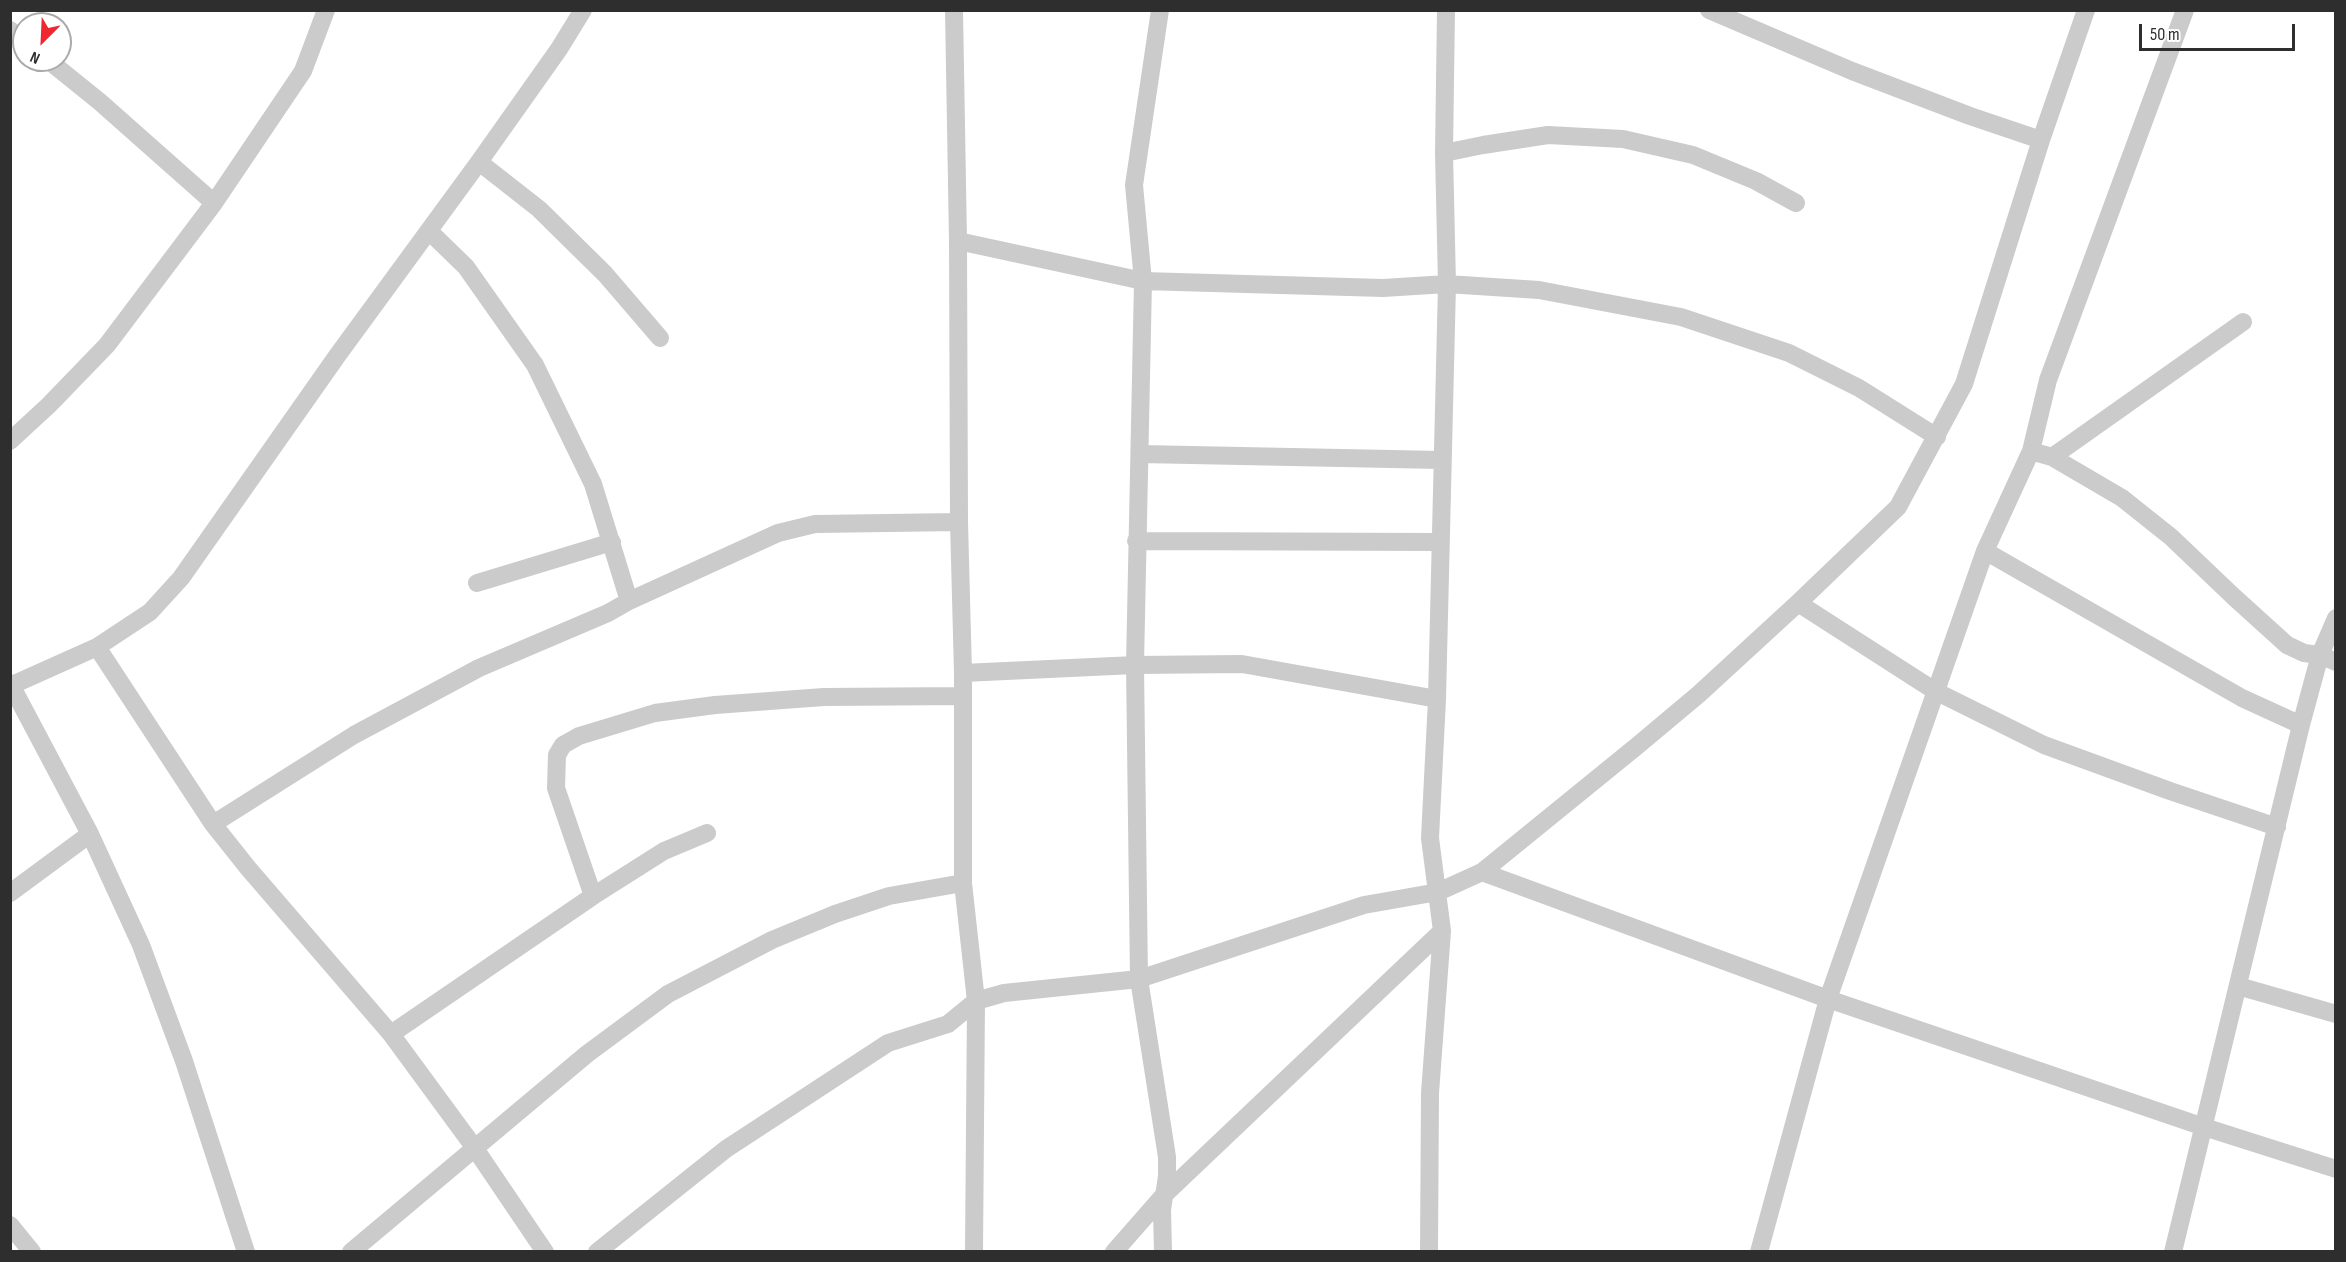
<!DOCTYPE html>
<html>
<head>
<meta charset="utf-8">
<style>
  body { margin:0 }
  #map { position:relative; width:2346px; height:1262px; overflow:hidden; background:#fff; font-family:"Sofia Sans Condensed",sans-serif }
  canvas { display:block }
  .frame { position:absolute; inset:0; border:12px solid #2e2e2e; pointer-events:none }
  .north { position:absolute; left:12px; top:12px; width:60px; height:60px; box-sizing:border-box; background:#fff; border:2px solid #ababab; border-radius:50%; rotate:204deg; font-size:16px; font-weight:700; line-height:24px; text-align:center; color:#2e2e2e }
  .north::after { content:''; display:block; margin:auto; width:21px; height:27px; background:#ee2731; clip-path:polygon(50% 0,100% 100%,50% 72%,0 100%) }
  .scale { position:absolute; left:2139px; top:24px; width:156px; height:27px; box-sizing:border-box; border:3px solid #2e2e2e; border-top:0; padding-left:8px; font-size:18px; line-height:21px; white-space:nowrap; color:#2e2e2e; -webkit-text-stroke:4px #fff; paint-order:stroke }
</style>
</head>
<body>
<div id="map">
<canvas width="2346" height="1262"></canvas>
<div class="frame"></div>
<div class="north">N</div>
<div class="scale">50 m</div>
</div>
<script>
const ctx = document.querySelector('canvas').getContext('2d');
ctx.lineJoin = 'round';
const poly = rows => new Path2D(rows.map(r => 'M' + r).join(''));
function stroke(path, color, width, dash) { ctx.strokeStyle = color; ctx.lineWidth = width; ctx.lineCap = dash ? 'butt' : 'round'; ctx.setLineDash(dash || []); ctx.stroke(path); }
stroke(poly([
  [954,10,958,241,959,522,963,673,963,883,976,1001,974,1252],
  [1160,10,1134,185,1143,281,1135,665,1139,979,1167,1157,1167,1176,1162,1210,1163,1252],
  [1709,10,1852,71,1970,116,2041,140],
  [10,30,24,41],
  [48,60,100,102,214,203],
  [1444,153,1483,145,1548,135,1623,139,1693,155,1756,181,1796,203],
  [479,162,539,209,605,274,660,338],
  [429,231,466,267,535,365,593,484,629,601],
  [958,241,1143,281,1383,288,1447,284,1539,290,1681,317,1789,353,1859,388,1937,437],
  [10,441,49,405,107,345,214,203,303,71,326,10],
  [2031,451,2052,457,2122,498,2171,537,2234,597,2287,645,2304,653,2320,655,2336,662],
  [1141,454,1441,460],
  [2052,457,2243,322],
  [1136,541,1440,542],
  [1985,551,2242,698,2301,725],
  [477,583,612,542],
  [1798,603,1935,691,2044,745,2170,791,2277,827],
  [97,647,213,824,248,868,391,1034,474,1147,545,1252],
  [963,673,1135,665,1242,664,1437,699],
  [10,683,90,834,141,945,184,1061,246,1252],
  [10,686,97,647,150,612,181,578,337,356,479,162,559,49,583,10],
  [213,824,354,735,479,668,608,613,629,601,778,533,815,524,959,522],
  [1482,872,1828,999,2204,1127,2336,1169],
  [10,893,90,834],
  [593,896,556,788,557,755,563,745,579,736,655,713,715,705,824,697,963,696],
  [2238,986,2336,1014],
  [391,1034,593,896,664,851,707,833],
  [10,1225,32,1252],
  [351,1252,587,1054,668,994,772,940,835,914,889,896,963,883],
  [597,1252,726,1149,888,1043,948,1024,976,1001,1004,993,1139,979,1364,905,1438,892,1482,872,1637,746,1699,694,1798,603,1898,507,1964,384,2041,140,2086,10],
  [1114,1252,1164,1195,1442,931],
  [1429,1252,1430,1093,1442,931,1430,838,1437,699,1447,284,1444,153,1446,10],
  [1759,1252,1828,999,1985,551,2031,451,2048,380,2185,10],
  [2173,1252,2301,725,2320,655,2336,618]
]), '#cbcbcb', 18);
</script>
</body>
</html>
